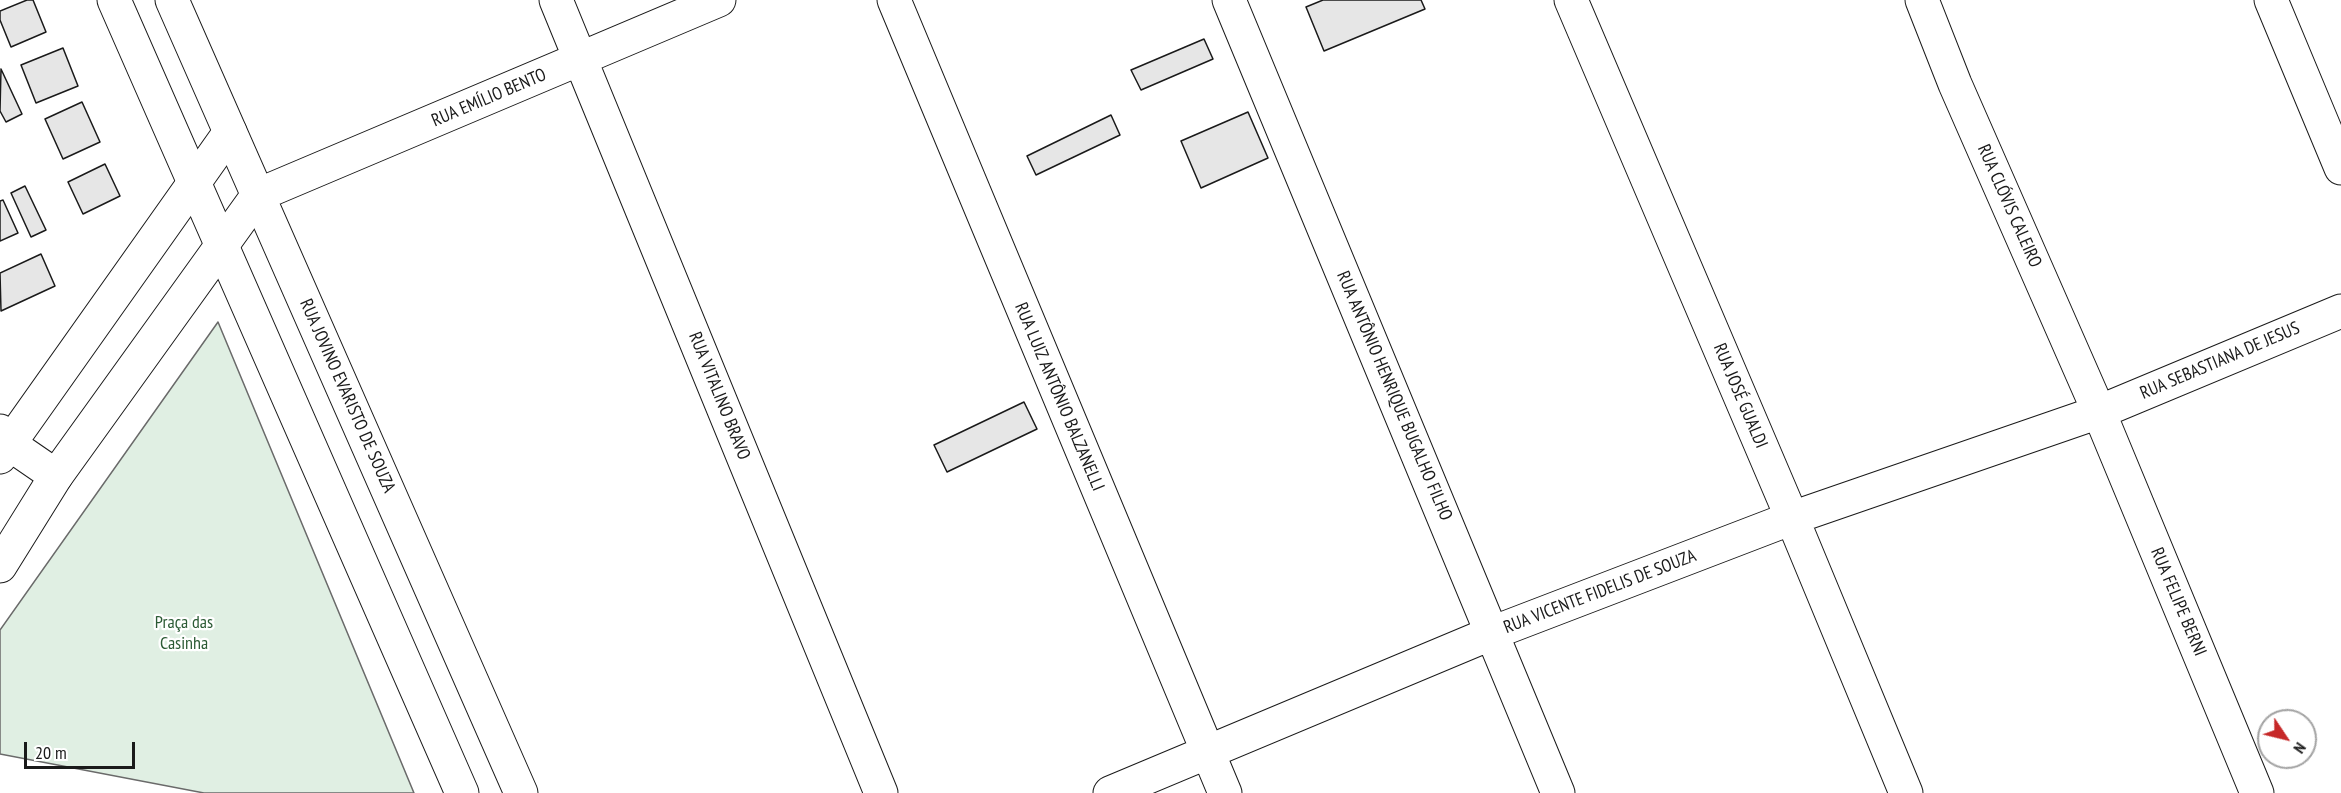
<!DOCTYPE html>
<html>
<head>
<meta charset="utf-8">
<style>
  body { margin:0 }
  #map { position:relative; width:2341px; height:793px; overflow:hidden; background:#fff; font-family:"PT Sans Narrow",sans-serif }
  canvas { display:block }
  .north { position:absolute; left:2257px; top:709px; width:60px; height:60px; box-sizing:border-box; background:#fff; border:2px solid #a3a3a3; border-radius:50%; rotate:125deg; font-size:16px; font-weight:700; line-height:24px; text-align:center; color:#1a1a1a }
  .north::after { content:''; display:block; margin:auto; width:21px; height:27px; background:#c62828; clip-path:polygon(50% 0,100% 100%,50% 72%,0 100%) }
  .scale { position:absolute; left:24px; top:742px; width:111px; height:27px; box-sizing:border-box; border:3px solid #1a1a1a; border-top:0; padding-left:8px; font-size:18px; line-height:21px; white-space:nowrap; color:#1a1a1a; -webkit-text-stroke:4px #fff; paint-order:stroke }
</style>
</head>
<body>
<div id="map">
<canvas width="2341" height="793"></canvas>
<div class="north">N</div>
<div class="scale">20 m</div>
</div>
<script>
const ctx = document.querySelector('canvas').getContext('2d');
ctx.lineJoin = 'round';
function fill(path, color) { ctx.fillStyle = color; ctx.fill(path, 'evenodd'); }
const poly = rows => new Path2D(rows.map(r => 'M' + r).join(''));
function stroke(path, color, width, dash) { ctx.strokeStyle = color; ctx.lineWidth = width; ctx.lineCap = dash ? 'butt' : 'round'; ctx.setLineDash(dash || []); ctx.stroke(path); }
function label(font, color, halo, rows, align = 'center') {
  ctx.font = font + ' "PT Sans Narrow",sans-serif'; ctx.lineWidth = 4.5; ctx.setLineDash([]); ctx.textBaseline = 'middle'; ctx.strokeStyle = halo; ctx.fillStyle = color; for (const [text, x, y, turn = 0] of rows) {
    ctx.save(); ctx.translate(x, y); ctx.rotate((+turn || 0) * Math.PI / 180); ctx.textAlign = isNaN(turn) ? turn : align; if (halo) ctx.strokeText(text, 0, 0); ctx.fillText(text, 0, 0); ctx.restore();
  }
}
const green = poly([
  [218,322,414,793,204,793,0,754,0,630,218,322]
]);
fill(green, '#e0efe3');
stroke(green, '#6a6a6a', 1.5);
const building = poly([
  [27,0,33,0,46,32,11,47,0,20,0,11,27,0],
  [1323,0,1421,0,1425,9,1324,51,1306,7,1323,0],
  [1204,39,1213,59,1141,90,1131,70,1204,39],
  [63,48,78,86,36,103,21,65,63,48],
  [1,69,22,114,6,122,0,111,1,69],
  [82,102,100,142,63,159,45,119,82,102],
  [1248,112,1268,158,1201,188,1181,141,1248,112],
  [1111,115,1120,135,1036,175,1027,156,1111,115],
  [105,164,120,196,83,214,68,182,105,164],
  [25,186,46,230,31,237,11,193,25,186],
  [3,200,18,233,0,241,0,201,3,200],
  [41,254,55,286,1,311,0,273,41,254],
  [1024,402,1037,429,947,472,934,445,1024,402]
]);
fill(building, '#e6e6e6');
stroke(building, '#1a1a1a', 1.5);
const street = poly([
  [114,0,462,793],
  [172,0,521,793],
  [556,0,881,793],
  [894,0,1225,793],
  [1229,0,1558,793],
  [1571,0,1792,518,1906,793],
  [1922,0,1955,84,2099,412,2257,793],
  [2271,0,2341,168],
  [258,195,719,0],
  [0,431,8,443,56,476],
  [1110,793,1492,633,1792,518,2099,412,2341,311]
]);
const secondary = poly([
  [0,457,230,132],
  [0,566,56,476,258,195]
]);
stroke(street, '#1a1a1a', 35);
stroke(secondary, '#1a1a1a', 35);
stroke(street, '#fff', 33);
stroke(secondary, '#fff', 33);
label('18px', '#1a1a1a', '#fff', [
  ["RUA EMÍLIO BENTO",489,98,-23],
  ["RUA CLÓVIS CALEIRO",2009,206,66],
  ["RUA SEBASTIANA DE JESUS",2220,361,-23],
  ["RUA JOVINO EVARISTO DE SOUZA",347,396,66],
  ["RUA VITALINO BRAVO",719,396,68],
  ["RUA ANTÔNIO HENRIQUE BUGALHO FILHO",1394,396,67],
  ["RUA JOSÉ GUALDI",1740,396,67],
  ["RUA LUIZ ANTÔNIO BALZANELLI",1059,397,67],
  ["RUA VICENTE FIDELIS DE SOUZA",1600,592,-21],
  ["RUA FELIPE BERNI",2178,602,67]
]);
label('18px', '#2b5a34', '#fff', [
  ["Praça das",184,623],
  ["Casinha",184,644]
]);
</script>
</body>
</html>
